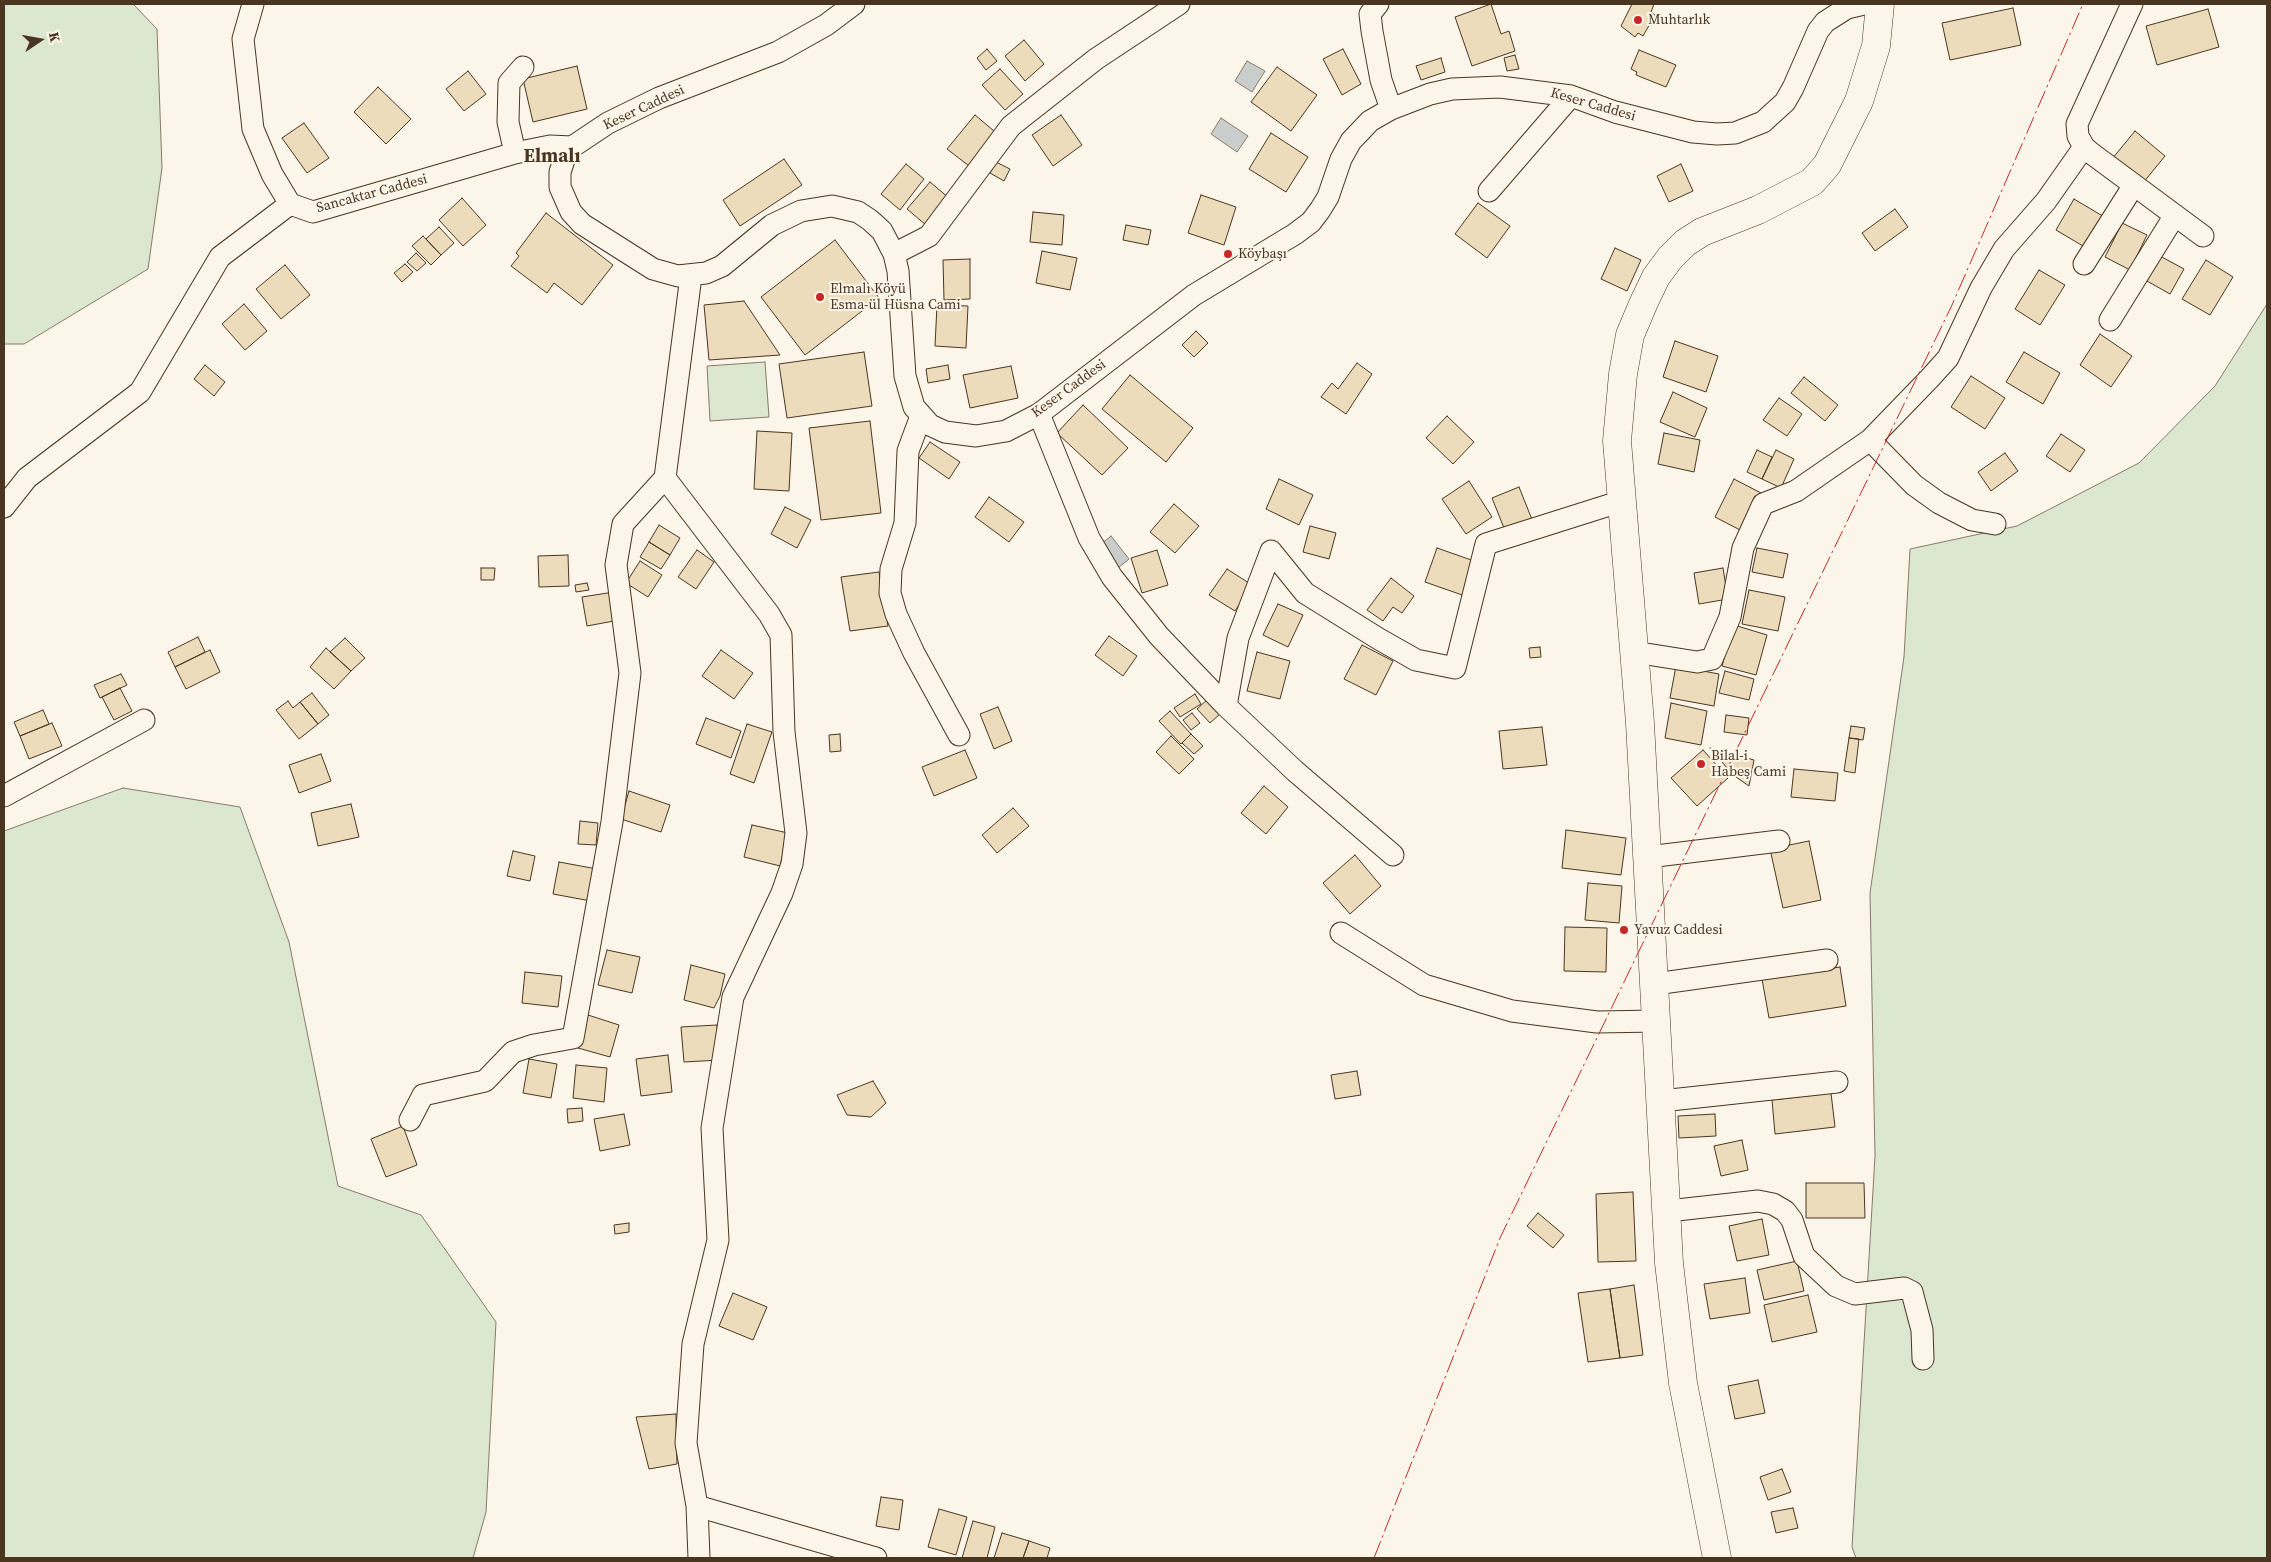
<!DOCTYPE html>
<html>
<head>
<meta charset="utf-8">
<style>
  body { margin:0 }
  #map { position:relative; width:2271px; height:1562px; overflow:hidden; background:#fbf6e9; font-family:"Source Serif 4",serif }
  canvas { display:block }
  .frame { position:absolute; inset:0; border:5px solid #4a3520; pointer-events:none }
  .north { position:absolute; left:15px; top:15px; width:50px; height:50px; -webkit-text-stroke:4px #fbf6e9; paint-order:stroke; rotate:78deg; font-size:14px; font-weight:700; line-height:20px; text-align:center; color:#4a3520 }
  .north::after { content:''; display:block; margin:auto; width:18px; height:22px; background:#4a3520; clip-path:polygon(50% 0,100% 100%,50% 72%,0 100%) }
</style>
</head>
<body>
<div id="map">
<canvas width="2271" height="1562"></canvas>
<div class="frame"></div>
<div class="north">K</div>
</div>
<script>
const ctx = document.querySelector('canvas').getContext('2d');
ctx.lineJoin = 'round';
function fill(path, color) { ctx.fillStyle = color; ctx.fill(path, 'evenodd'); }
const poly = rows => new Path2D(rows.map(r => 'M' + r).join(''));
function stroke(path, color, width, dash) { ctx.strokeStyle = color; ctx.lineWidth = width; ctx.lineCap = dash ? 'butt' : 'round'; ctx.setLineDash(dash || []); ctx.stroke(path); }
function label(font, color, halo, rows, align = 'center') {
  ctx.font = font + ' "Source Serif 4",serif'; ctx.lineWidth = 4; ctx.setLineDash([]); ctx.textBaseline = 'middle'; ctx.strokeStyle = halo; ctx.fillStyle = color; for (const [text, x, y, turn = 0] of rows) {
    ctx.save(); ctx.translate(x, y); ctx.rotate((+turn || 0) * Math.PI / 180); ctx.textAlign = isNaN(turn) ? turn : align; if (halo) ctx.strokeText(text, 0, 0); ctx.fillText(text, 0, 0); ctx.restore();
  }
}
const green = poly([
  [4,4,133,4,157,29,162,168,148,269,24,344,4,344,4,4],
  [2267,304,2267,1558,1856,1558,1852,1547,1875,1156,1870,893,1904,657,1910,549,2017,526,2139,463,2215,386,2267,304],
  [765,362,769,417,710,421,707,366,765,362],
  [123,788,240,807,289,942,338,1186,421,1215,496,1322,486,1512,473,1558,4,1558,4,831,123,788]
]);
fill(green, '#dce7d0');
stroke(green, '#887966', 1);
const water = poly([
  [1247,61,1265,71,1252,92,1235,81,1247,61],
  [1221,118,1248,136,1237,152,1211,134,1221,118],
  [1111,536,1129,559,1118,568,1100,545,1111,536]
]);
fill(water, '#c9cecd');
stroke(water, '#887966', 1);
const building = poly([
  [1491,4,1501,34,1509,31,1515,51,1472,66,1455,17,1491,4],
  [1632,4,1654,4,1651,12,1655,15,1643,36,1638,33,1635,37,1621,26,1632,4],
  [2013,8,2021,45,1950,60,1942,23,2013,8],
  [2208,9,2219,47,2157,65,2146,26,2208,9],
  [1024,40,1044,64,1025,81,1005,56,1024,40],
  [987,49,997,61,986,70,977,58,987,49],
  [1343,49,1361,84,1342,95,1323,59,1343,49],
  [1639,50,1676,65,1666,87,1636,75,1637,72,1631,69,1639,50],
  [1515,55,1519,69,1507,71,1504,58,1515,55],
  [1441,58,1445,72,1421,80,1416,66,1441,58],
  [577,66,587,109,533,122,523,79,577,66],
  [1277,67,1317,95,1291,131,1251,102,1277,67],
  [1000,69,1023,94,1005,110,982,85,1000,69],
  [468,71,486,94,464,111,446,89,468,71],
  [378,87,411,119,386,144,354,112,378,87],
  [975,115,1000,136,973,169,947,149,975,115],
  [1061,115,1082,145,1053,166,1032,135,1061,115],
  [304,123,329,158,307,173,282,138,304,123],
  [2135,131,2165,156,2143,183,2112,159,2135,131],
  [1271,133,1308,157,1286,192,1249,169,1271,133],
  [784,159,802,185,740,226,723,200,784,159],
  [996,162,1010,169,1004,181,990,173,996,162],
  [906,164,924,179,900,210,881,194,906,164],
  [1681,164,1693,191,1669,202,1657,176,1681,164],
  [930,182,949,198,926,225,907,209,930,182],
  [1201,195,1236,207,1224,245,1188,233,1201,195],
  [462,198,486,225,463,246,439,220,462,198],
  [2074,199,2106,218,2088,249,2056,230,2074,199],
  [1478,203,1510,226,1487,258,1455,234,1478,203],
  [1895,209,1908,227,1875,251,1862,233,1895,209],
  [1033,212,1064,215,1062,245,1030,242,1033,212],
  [546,213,613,265,582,305,554,283,547,293,511,266,519,256,516,253,546,213],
  [2122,223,2147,235,2130,270,2105,257,2122,223],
  [1126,225,1151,230,1148,245,1123,240,1126,225],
  [439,227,454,243,441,255,426,239,439,227],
  [423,236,441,255,431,265,412,246,423,236],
  [835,240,879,298,805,355,761,297,835,240],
  [1615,248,1641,260,1627,291,1601,279,1615,248],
  [1042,251,1077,258,1070,290,1036,283,1042,251],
  [416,253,426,263,417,271,407,262,416,253],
  [2160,256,2184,269,2170,294,2147,281,2160,256],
  [970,259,970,299,944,300,943,260,970,259],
  [2206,260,2233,277,2210,315,2182,299,2206,260],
  [405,264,413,272,402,282,394,273,405,264],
  [285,265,310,295,281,319,256,289,285,265],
  [2039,270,2065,285,2040,325,2015,309,2039,270],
  [744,301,780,355,709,360,704,305,744,301],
  [244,304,267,331,245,350,222,324,244,304],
  [937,305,968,306,966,348,935,346,937,305],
  [1196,331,1208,343,1194,357,1182,345,1196,331],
  [2100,334,2132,356,2111,387,2080,365,2100,334],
  [1675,341,1718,356,1706,392,1663,377,1675,341],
  [864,352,872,406,787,418,779,364,864,352],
  [2024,352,2060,373,2043,404,2006,382,2024,352],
  [1357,363,1372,374,1346,414,1321,397,1332,383,1338,389,1357,363],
  [205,365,225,382,214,396,194,379,205,365],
  [948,365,950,379,928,383,926,369,948,365],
  [1011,366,1018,398,970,408,963,375,1011,366],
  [1130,375,1193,428,1166,462,1102,409,1130,375],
  [1971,376,2005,398,1985,429,1951,407,1971,376],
  [1804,377,1838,405,1825,421,1791,393,1804,377],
  [1673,392,1707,408,1695,437,1660,422,1673,392],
  [1779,398,1802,414,1787,436,1763,420,1779,398],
  [1083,405,1128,448,1102,475,1057,433,1083,405],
  [1447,416,1474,442,1453,464,1426,438,1447,416],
  [870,421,881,513,821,520,809,428,870,421],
  [757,431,792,433,789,491,754,489,757,431],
  [1664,433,1700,440,1694,472,1658,464,1664,433],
  [2061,434,2085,450,2070,472,2046,456,2061,434],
  [930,442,960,462,949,479,919,458,930,442],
  [1757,450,1772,457,1762,479,1747,472,1757,450],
  [1776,450,1794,459,1781,488,1762,479,1776,450],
  [2005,453,2018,471,1991,491,1978,472,2005,453],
  [1279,479,1313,495,1299,525,1266,509,1279,479],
  [1734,479,1761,493,1742,531,1715,517,1734,479],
  [1469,481,1492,517,1466,534,1442,499,1469,481],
  [1519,487,1533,522,1506,533,1492,498,1519,487],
  [989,497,1024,522,1009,542,975,517,989,497],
  [1174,504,1199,526,1175,553,1150,532,1174,504],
  [785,507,811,520,797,548,771,534,785,507],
  [659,525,680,538,670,555,649,542,659,525],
  [1310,526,1336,533,1329,559,1303,552,1310,526],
  [649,542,670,555,661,569,640,557,649,542],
  [1437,548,1477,562,1465,596,1425,582,1437,548],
  [1757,548,1788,554,1783,578,1752,572,1757,548],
  [697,550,714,562,696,589,678,577,697,550],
  [1157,550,1168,585,1142,593,1131,558,1157,550],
  [568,555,569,586,539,587,538,556,568,555],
  [640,561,662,575,648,597,626,583,640,561],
  [481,568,495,568,494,580,481,580,481,568],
  [1723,568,1728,599,1699,604,1694,573,1723,568],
  [1227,569,1252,585,1235,611,1209,595,1227,569],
  [879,572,888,626,850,631,841,577,879,572],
  [1391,578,1414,596,1402,613,1393,607,1383,621,1367,610,1391,578],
  [587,583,589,590,576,592,575,585,587,583],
  [1749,590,1785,597,1778,631,1742,624,1749,590],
  [614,592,619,620,587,626,582,597,614,592],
  [1278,604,1303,615,1288,647,1263,635,1278,604],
  [1734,625,1767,635,1756,675,1722,666,1734,625],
  [1109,636,1137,656,1123,676,1095,655,1109,636],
  [198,637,205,652,175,667,168,652,198,637],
  [345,638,365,658,351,671,330,652,345,638],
  [1362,645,1393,661,1376,695,1344,679,1362,645],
  [1540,647,1541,657,1530,658,1529,648,1540,647],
  [326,648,351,671,334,689,310,667,326,648],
  [210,650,220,672,186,689,175,667,210,650],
  [721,650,753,673,734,699,702,676,721,650],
  [1257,652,1290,661,1280,699,1247,691,1257,652],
  [1676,666,1719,674,1714,706,1670,698,1676,666],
  [1725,671,1754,679,1749,700,1719,693,1725,671],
  [121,674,127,685,100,698,94,685,121,674],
  [120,688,132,711,114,720,102,697,120,688],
  [312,693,329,715,318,724,300,702,312,693],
  [1195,694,1201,704,1180,717,1174,708,1195,694],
  [1209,698,1221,713,1210,723,1197,709,1209,698],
  [288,701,293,708,300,702,318,724,299,739,276,710,288,701],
  [1671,703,1707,711,1701,745,1665,738,1671,703],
  [998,707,1012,741,994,749,980,714,998,707],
  [43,710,49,724,20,736,14,722,43,710],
  [1170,711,1191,734,1181,744,1159,721,1170,711],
  [1192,713,1200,723,1191,730,1183,720,1192,713],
  [1726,715,1749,718,1747,735,1724,732,1726,715],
  [706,718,741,731,731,758,696,744,706,718],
  [52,723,62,746,29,759,20,736,52,723],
  [747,724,772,732,754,783,730,774,747,724],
  [1851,726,1865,728,1863,740,1849,738,1851,726],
  [1542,727,1547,765,1503,769,1499,731,1542,727],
  [840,734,841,751,830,752,829,735,840,734],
  [1191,734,1203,746,1194,754,1182,743,1191,734],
  [1171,736,1194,759,1179,774,1156,752,1171,736],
  [1849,738,1859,739,1855,773,1844,771,1849,738],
  [1710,748,1754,760,1749,786,1733,775,1710,748],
  [965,750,977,778,934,796,922,767,965,750],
  [1703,750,1728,778,1697,806,1671,778,1703,750],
  [321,754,331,781,299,793,289,765,321,754],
  [1794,769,1838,773,1835,801,1791,797,1794,769],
  [1264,786,1288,807,1266,834,1241,813,1264,786],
  [629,791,670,805,661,832,621,819,629,791],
  [351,804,359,837,318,846,311,813,351,804],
  [1013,808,1029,826,997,853,982,835,1013,808],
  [580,821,598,823,596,845,578,844,580,821],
  [752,825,788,833,780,866,744,857,752,825],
  [1566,830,1626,838,1621,875,1562,868,1566,830],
  [1809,841,1821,900,1783,908,1770,849,1809,841],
  [513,851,535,856,530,881,507,876,513,851],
  [1355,855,1381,886,1350,914,1323,883,1355,855],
  [559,862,597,869,591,901,553,894,559,862],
  [1588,883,1622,886,1619,923,1585,920,1588,883],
  [1565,927,1607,928,1606,972,1564,971,1565,927],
  [607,950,640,957,632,993,598,985,607,950],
  [691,965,725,974,720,996,714,1008,684,1000,691,965],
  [1840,967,1846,1006,1769,1018,1762,979,1840,967],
  [525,972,562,976,558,1007,522,1003,525,972],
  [588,1015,619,1025,610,1057,578,1048,588,1015],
  [717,1025,720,1060,684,1062,681,1027,717,1025],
  [668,1055,672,1092,641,1096,636,1059,668,1055],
  [529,1059,557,1064,551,1098,523,1093,529,1059],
  [576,1065,607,1068,604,1102,573,1098,576,1065],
  [1357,1071,1361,1095,1335,1099,1331,1075,1357,1071],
  [873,1081,886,1103,871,1117,847,1115,837,1095,873,1081],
  [1831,1093,1835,1127,1775,1134,1772,1100,1831,1093],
  [582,1108,583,1121,568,1123,567,1109,582,1108],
  [624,1114,630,1145,600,1151,594,1119,624,1114],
  [1715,1114,1716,1136,1679,1138,1678,1116,1715,1114],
  [403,1126,417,1165,386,1177,371,1139,403,1126],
  [1742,1140,1748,1170,1721,1176,1714,1146,1742,1140],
  [1806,1183,1864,1183,1865,1218,1806,1218,1806,1183],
  [1633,1192,1636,1261,1598,1262,1596,1194,1633,1192],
  [1538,1213,1564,1235,1553,1248,1527,1226,1538,1213],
  [1762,1219,1769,1255,1737,1261,1729,1226,1762,1219],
  [629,1223,629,1232,615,1234,614,1225,629,1223],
  [1797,1261,1804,1291,1764,1300,1757,1270,1797,1261],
  [1745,1278,1750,1313,1710,1319,1704,1284,1745,1278],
  [1634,1285,1643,1355,1620,1358,1610,1289,1634,1285],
  [1610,1289,1620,1358,1588,1362,1578,1293,1610,1289],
  [733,1293,767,1307,753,1340,719,1326,733,1293],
  [1808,1295,1817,1332,1772,1342,1764,1305,1808,1295],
  [1758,1380,1765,1413,1735,1419,1728,1386,1758,1380],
  [676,1414,677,1464,649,1469,636,1417,676,1414],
  [1782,1469,1791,1492,1768,1500,1760,1477,1782,1469],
  [881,1497,903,1500,899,1530,876,1526,881,1497],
  [1793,1508,1798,1528,1776,1533,1771,1512,1793,1508],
  [939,1509,967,1517,956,1555,928,1547,939,1509],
  [973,1521,995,1527,987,1558,962,1558,973,1521],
  [1002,1533,1029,1541,1023,1558,994,1558,1002,1533],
  [1029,1541,1050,1548,1047,1558,1023,1558,1029,1541]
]);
fill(building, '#ecdcbc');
stroke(building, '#4a3520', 1);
const minor = poly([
  [253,4,243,39,253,129,272,174,290,204,313,212,515,153,550,146,572,147],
  [854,4,826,25,778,52,659,98,608,123,572,147,564,160,560,172,560,187,571,212,582,224,653,269,678,276,706,273,722,266,772,225,801,211,832,206,858,212,870,220,882,231,894,254,898,271,905,376,914,407,930,425,945,432,976,436,1006,431,1039,414,1194,295,1295,234,1311,222,1320,210,1328,197,1341,159,1351,141,1370,121,1391,109,1430,94,1452,89,1500,87,1571,96,1615,112,1693,132,1717,134,1735,133,1763,122,1785,102,1793,88,1818,31,1825,22,1847,8,1864,4],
  [1378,4,1370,14,1372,31,1381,80,1391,109],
  [2132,4,2077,124,2078,136,2084,147,2091,153,2203,236],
  [515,153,508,122,509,83,523,67],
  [1489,191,1571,96],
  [894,254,929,236,1011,126,1096,59,1179,4],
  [2084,264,2134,185],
  [691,276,665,478,769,614,781,635,784,732,796,833,792,864,782,893,733,997,712,1128,718,1240,693,1344,686,1443,697,1506,699,1558],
  [2110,320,2175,215],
  [1039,414,1089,538,1112,577,1159,636,1226,706,1295,771,1393,855],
  [921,416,908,451,905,523,891,569,890,593,896,614,914,653,959,735],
  [1870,440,1914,485,1939,503,1972,520,1995,524],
  [4,507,27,478,140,392,220,257,290,204],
  [1634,652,1697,662,1712,659,1730,617,1743,548,1763,504,1796,491,1870,440,1930,378,1948,358,1981,288,2004,249,2046,201,2084,147],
  [1226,706,1238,638,1271,551,1305,593,1379,639,1416,660,1455,668,1486,544,1622,501],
  [4,796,144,720],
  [1648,857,1779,841],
  [1341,933,1424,985,1512,1011,1597,1022,1657,1021],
  [1655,984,1827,960],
  [1661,1101,1837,1082],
  [410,1120,423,1095,485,1081,513,1052,534,1045,573,1038,612,822,630,673,616,565,623,524,665,478],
  [1668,1211,1758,1201,1773,1204,1785,1211,1792,1220,1804,1256,1836,1286,1855,1294,1904,1288,1912,1292,1922,1330,1923,1359],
  [697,1506,876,1558]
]);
const major = poly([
  [1717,1558,1683,1383,1669,1263,1640,723,1617,441,1623,374,1630,335,1644,302,1656,277,1670,258,1685,243,1702,232,1758,210,1812,182,1827,165,1859,101,1876,46,1880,4]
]);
stroke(minor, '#4a3520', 23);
stroke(major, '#4a3520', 29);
stroke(minor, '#fbf6e9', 21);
stroke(major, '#fbf6e9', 28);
stroke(poly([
  [1374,1558,1500,1238,1952,305,2083,4]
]), '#c62828', 1, [18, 4, 2.5, 4]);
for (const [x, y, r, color] of [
  [1638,20,5,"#c62828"],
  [1228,254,5,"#c62828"],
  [820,297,5,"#c62828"],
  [1701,764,5,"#c62828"],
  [1624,930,5,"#c62828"]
]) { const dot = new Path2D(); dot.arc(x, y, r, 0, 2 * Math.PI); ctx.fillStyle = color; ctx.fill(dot); stroke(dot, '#fbf6e9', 2); }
label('14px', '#4a3520', '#fbf6e9', [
  ["Muhtarlık",1648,20],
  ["Köybaşı",1238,254],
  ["Elmalı Köyü",830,289],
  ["Esma-ül Hüsna Cami",830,305],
  ["Bilal-i",1711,756],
  ["Habeş Cami",1711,772],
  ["Yavuz Caddesi",1634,930]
], 'left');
label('14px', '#4a3520', '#fbf6e9', [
  ["Keser Caddesi",1593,105,16],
  ["Keser Caddesi",644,108,-25],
  ["Sancaktar Caddesi",372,194,-15],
  ["Keser Caddesi",1069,389,-36]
]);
label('bold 19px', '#4a3520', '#fbf6e9', [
  ["Elmalı",552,157]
]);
</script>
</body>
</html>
